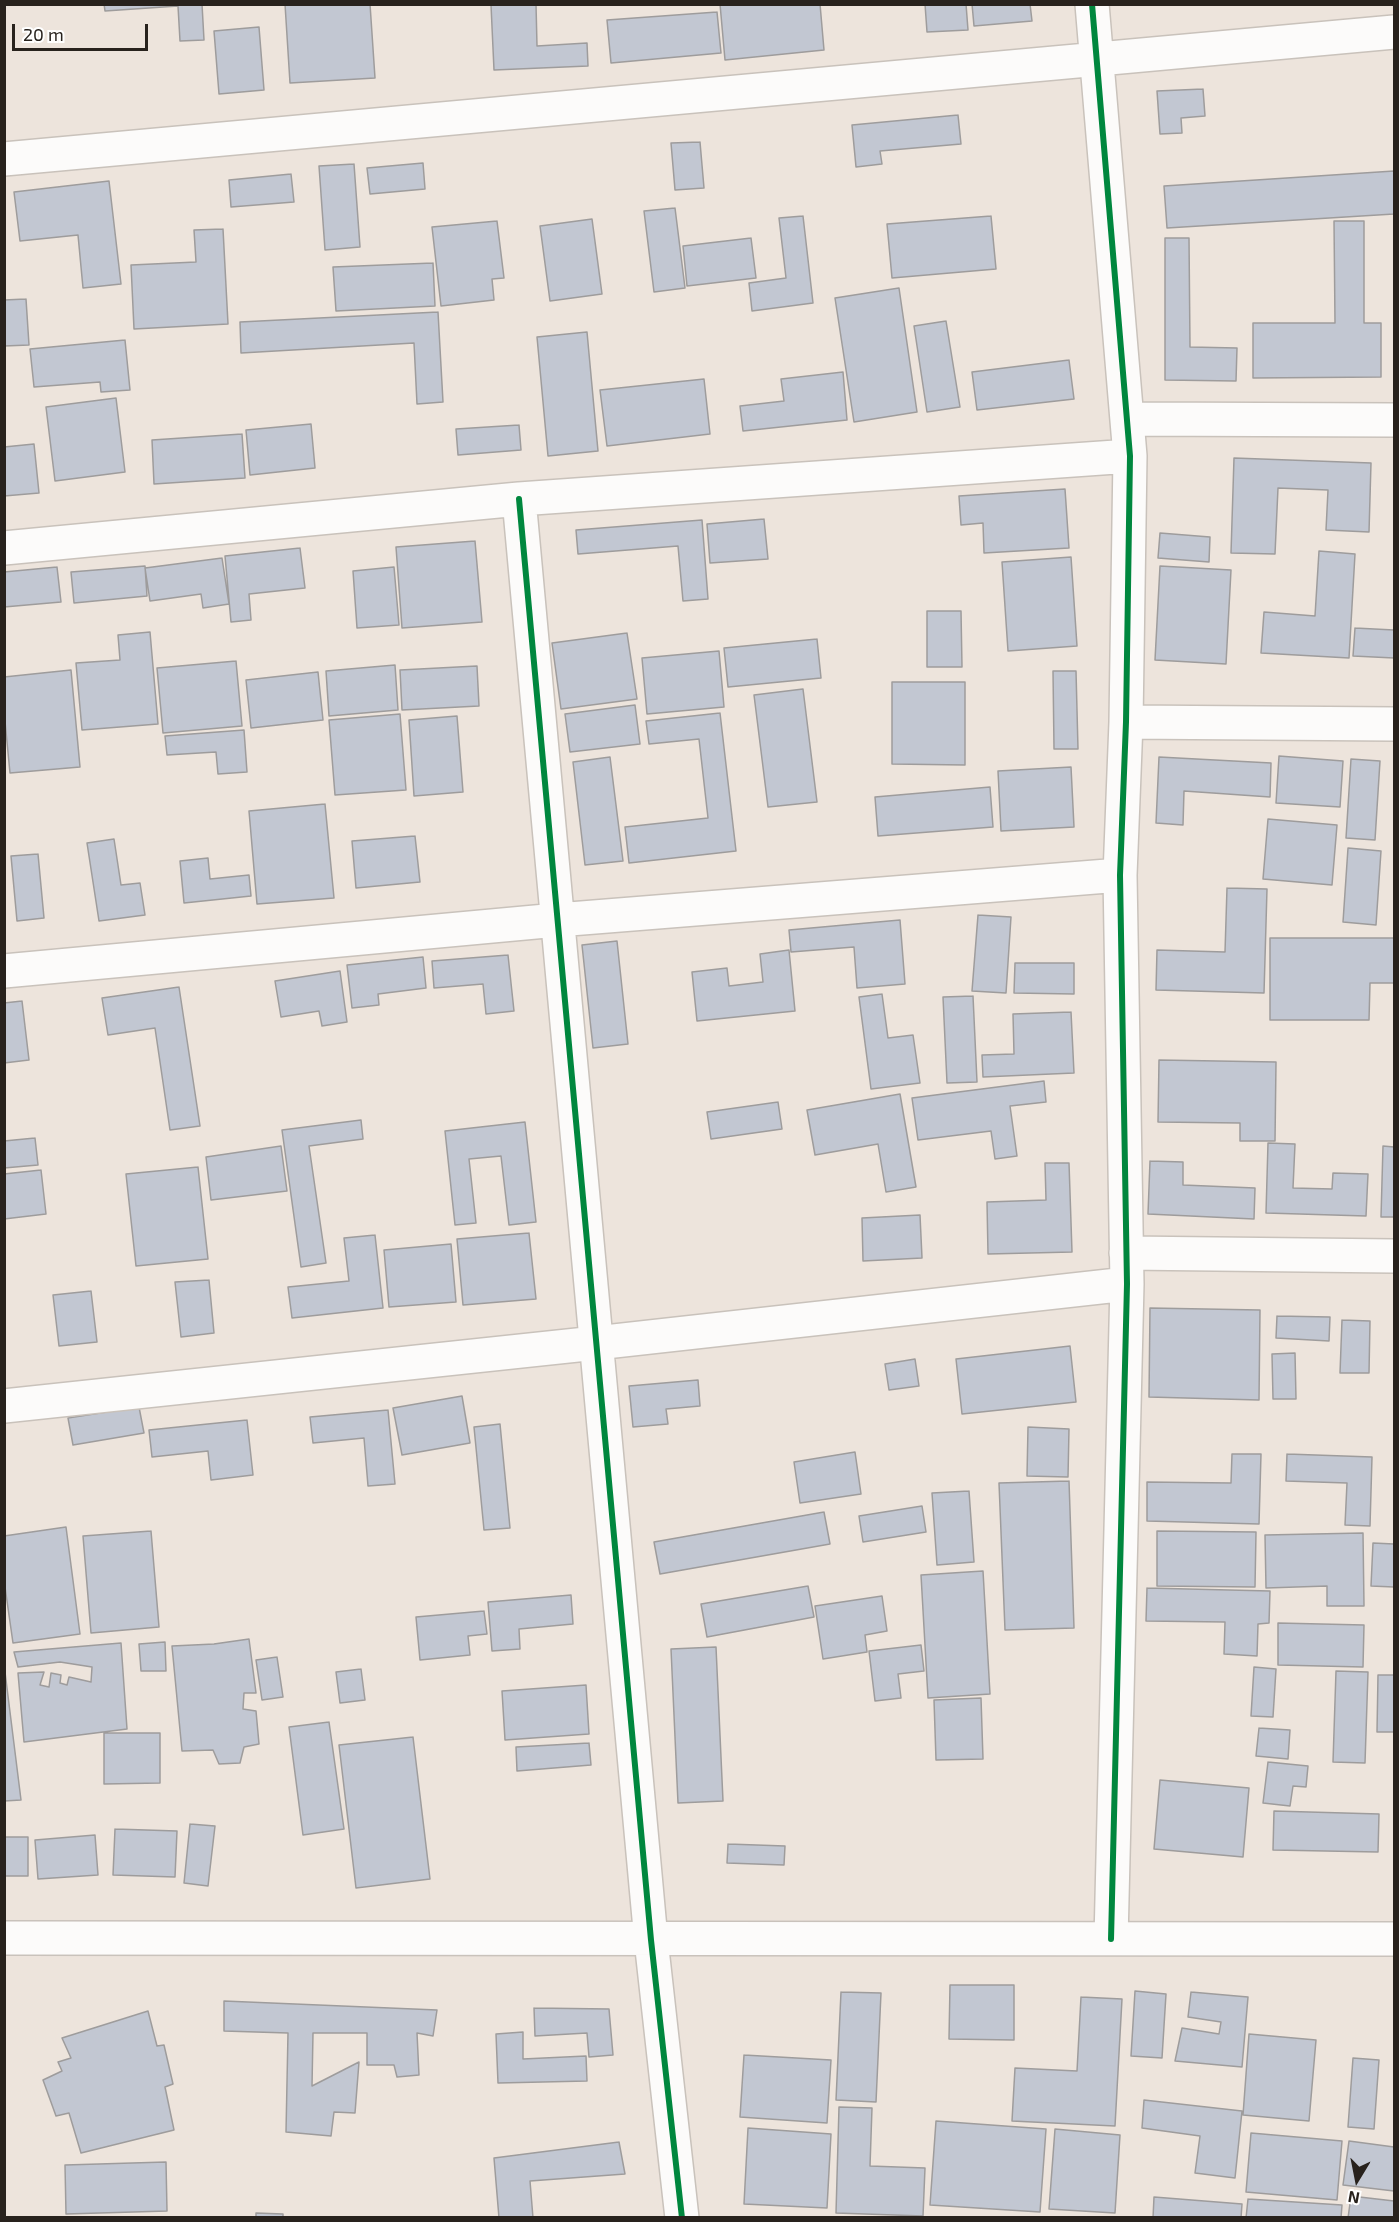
<!DOCTYPE html>
<html>
<head>
<meta charset="utf-8">
<style>
  body { margin:0 }
  #map { position:relative; width:1399px; height:2222px; overflow:hidden; background:#ede4dc; font-family:"Exo 2",sans-serif }
  canvas { display:block }
  .frame { position:absolute; inset:0; border:6px solid #28221d; pointer-events:none }
  .north { position:absolute; left:1327px; top:2150px; width:60px; height:60px; -webkit-text-stroke:4px #fff; paint-order:stroke; rotate:190deg; font-size:16px; font-weight:700; line-height:24px; text-align:center; color:#28221d }
  .north::after { content:''; display:block; margin:auto; width:21px; height:27px; background:#28221d; clip-path:polygon(50% 0,100% 100%,50% 72%,0 100%) }
  .scale { position:absolute; left:12px; top:24px; width:136px; height:27px; box-sizing:border-box; border:3px solid #28221d; border-top:0; padding-left:8px; font-size:18px; line-height:21px; white-space:nowrap; color:#28221d; -webkit-text-stroke:4px #fff; paint-order:stroke }
</style>
</head>
<body>
<div id="map">
<canvas width="1399" height="2222"></canvas>
<div class="frame"></div>
<div class="north">N</div>
<div class="scale">20 m</div>
</div>
<script>
const ctx = document.querySelector('canvas').getContext('2d');
ctx.lineJoin = 'round';
function fill(path, color) { ctx.fillStyle = color; ctx.fill(path, 'evenodd'); }
const poly = rows => new Path2D(rows.map(r => 'M' + r).join(''));
function stroke(path, color, width, dash) { ctx.strokeStyle = color; ctx.lineWidth = width; ctx.lineCap = dash ? 'butt' : 'round'; ctx.setLineDash(dash || []); ctx.stroke(path); }
const building = poly([
  [104,4,202,4,204,40,180,41,178,6,105,11,104,4],
  [285,4,370,4,375,78,290,83,285,4],
  [536,4,537,46,587,43,588,66,494,70,491,5,536,4],
  [720,4,820,4,824,50,725,60,720,4],
  [925,4,966,4,968,30,927,32,925,4],
  [972,4,1030,4,1032,21,974,26,972,4],
  [717,12,721,53,611,63,607,20,717,12],
  [259,27,264,90,219,94,214,31,259,27],
  [1203,89,1205,116,1181,118,1182,133,1160,134,1157,91,1203,89],
  [958,115,961,144,880,151,882,164,856,167,852,125,958,115],
  [700,142,704,188,675,190,671,143,700,142],
  [423,163,425,189,370,194,367,168,423,163],
  [354,164,360,247,325,250,319,166,354,164],
  [1394,171,1394,214,1167,228,1164,186,1394,171],
  [291,174,294,202,231,207,229,180,291,174],
  [109,181,121,284,83,288,78,235,20,241,14,192,109,181],
  [675,208,685,288,654,292,644,211,675,208],
  [803,216,813,303,752,311,749,283,786,278,779,218,803,216],
  [991,216,996,269,892,278,887,224,991,216],
  [592,219,602,294,550,301,540,226,592,219],
  [497,221,504,278,492,279,494,300,441,306,432,227,497,221],
  [1334,221,1364,221,1364,323,1381,323,1381,377,1253,378,1253,323,1335,323,1334,221],
  [223,229,228,324,134,329,131,265,196,262,194,230,223,229],
  [751,238,756,278,687,286,683,246,751,238],
  [1165,238,1189,238,1190,347,1237,348,1236,381,1165,380,1165,238],
  [433,263,435,306,336,311,333,267,433,263],
  [899,288,917,412,854,422,835,298,899,288],
  [26,299,29,345,4,346,4,300,26,299],
  [438,312,443,402,417,404,414,343,241,353,240,322,438,312],
  [946,321,960,407,927,412,914,326,946,321],
  [587,332,598,451,548,456,537,337,587,332],
  [125,340,130,390,101,392,100,382,34,387,30,349,125,340],
  [1069,360,1074,399,977,410,972,372,1069,360],
  [843,372,847,420,743,431,740,406,784,401,781,379,843,372],
  [704,379,710,434,607,446,600,390,704,379],
  [116,398,125,472,55,481,46,407,116,398],
  [311,424,315,468,250,475,246,430,311,424],
  [519,425,521,450,458,455,456,429,519,425],
  [242,434,245,478,154,484,152,440,242,434],
  [34,444,39,493,4,496,4,447,34,444],
  [1234,458,1371,463,1369,532,1326,530,1328,490,1278,488,1275,554,1231,553,1234,458],
  [1065,489,1069,548,984,553,983,523,961,525,959,496,1065,489],
  [764,519,768,559,710,563,707,524,764,519],
  [702,520,708,599,683,601,678,546,578,554,576,530,702,520],
  [1160,533,1210,537,1209,562,1158,558,1160,533],
  [475,541,482,622,402,628,396,547,475,541],
  [300,548,305,588,249,594,251,620,231,622,225,556,300,548],
  [1319,551,1355,554,1349,658,1261,653,1264,612,1315,616,1319,551],
  [1071,557,1077,646,1008,651,1002,562,1071,557],
  [222,558,229,604,203,608,201,594,150,601,145,568,222,558],
  [145,566,147,596,74,603,71,572,145,566],
  [1160,566,1231,570,1226,664,1155,660,1160,566],
  [57,567,61,602,4,607,4,572,57,567],
  [394,567,399,625,357,628,353,571,394,567],
  [927,611,961,611,962,667,927,667,927,611],
  [1355,628,1394,630,1394,658,1353,656,1355,628],
  [150,632,158,724,82,730,76,663,120,660,118,635,150,632],
  [627,633,637,699,561,709,552,643,627,633],
  [817,639,821,678,728,687,724,648,817,639],
  [719,651,724,707,647,714,642,658,719,651],
  [236,661,242,726,163,733,157,668,236,661],
  [395,665,398,710,329,716,326,671,395,665],
  [477,666,479,706,402,710,400,670,477,666],
  [71,670,80,767,10,773,4,711,4,677,71,670],
  [1053,671,1076,671,1078,749,1054,749,1053,671],
  [318,672,323,720,251,728,246,680,318,672],
  [892,682,965,682,965,765,892,764,892,682],
  [803,689,817,802,768,807,754,695,803,689],
  [635,705,640,744,570,752,565,714,635,705],
  [720,713,736,851,629,863,625,827,708,818,699,739,649,744,646,721,720,713],
  [400,714,406,790,335,795,329,720,400,714],
  [457,716,463,792,414,796,409,720,457,716],
  [244,730,247,772,218,774,216,752,167,755,165,736,244,730],
  [1279,756,1343,761,1340,807,1276,803,1279,756],
  [610,757,623,861,585,865,573,762,610,757],
  [1159,757,1271,763,1270,797,1184,791,1183,825,1156,823,1159,757],
  [1351,759,1380,761,1375,840,1346,838,1351,759],
  [1071,767,1074,827,1001,831,998,771,1071,767],
  [990,787,993,827,878,836,875,797,990,787],
  [325,804,334,898,257,904,249,811,325,804],
  [1268,819,1337,825,1332,885,1263,879,1268,819],
  [415,836,420,882,356,888,352,841,415,836],
  [114,839,121,885,140,883,145,915,99,921,87,843,114,839],
  [1348,848,1381,851,1376,925,1343,922,1348,848],
  [38,854,44,918,17,921,11,856,38,854],
  [208,858,210,879,249,875,251,896,184,903,180,861,208,858],
  [1227,888,1267,889,1264,993,1156,990,1157,950,1225,952,1227,888],
  [978,915,1011,917,1006,993,972,991,978,915],
  [900,920,905,984,857,988,854,947,791,952,789,930,900,920],
  [1270,938,1394,938,1394,983,1370,983,1369,1020,1270,1020,1270,938],
  [617,941,628,1044,593,1048,582,945,617,941],
  [789,950,795,1011,697,1021,692,972,727,968,729,986,763,982,760,954,789,950],
  [508,955,514,1011,486,1014,483,984,434,988,432,961,508,955],
  [423,957,426,988,378,994,379,1005,352,1008,347,965,423,957],
  [1015,963,1074,963,1074,994,1014,993,1015,963],
  [340,971,347,1022,322,1026,319,1011,281,1017,275,981,340,971],
  [179,987,200,1126,170,1130,155,1028,108,1035,102,998,179,987],
  [882,994,888,1038,913,1035,920,1083,871,1089,859,997,882,994],
  [973,996,977,1082,947,1083,943,997,973,996],
  [22,1001,29,1060,4,1063,4,1003,22,1001],
  [1071,1012,1074,1073,983,1077,982,1055,1014,1054,1013,1014,1071,1012],
  [1159,1060,1276,1062,1275,1141,1240,1141,1240,1123,1158,1122,1159,1060],
  [1044,1081,1046,1102,1010,1106,1017,1156,995,1159,991,1131,918,1140,912,1098,1044,1081],
  [900,1094,916,1187,886,1192,878,1144,815,1155,807,1110,900,1094],
  [778,1102,782,1129,711,1139,707,1112,778,1102],
  [361,1120,363,1139,309,1146,326,1263,301,1267,282,1130,361,1120],
  [525,1122,536,1222,509,1225,501,1156,469,1159,476,1223,455,1225,445,1131,525,1122],
  [35,1138,38,1165,4,1168,4,1141,35,1138],
  [1268,1143,1295,1144,1293,1188,1332,1189,1333,1173,1368,1174,1366,1216,1266,1213,1268,1143],
  [281,1146,287,1191,211,1200,206,1157,281,1146],
  [1383,1146,1394,1147,1394,1217,1381,1217,1383,1146],
  [1150,1161,1183,1162,1183,1185,1255,1188,1254,1219,1148,1214,1150,1161],
  [1045,1163,1069,1163,1072,1252,988,1254,987,1202,1046,1200,1045,1163],
  [198,1167,208,1259,136,1266,126,1174,198,1167],
  [41,1170,46,1214,4,1219,4,1174,41,1170],
  [920,1215,922,1258,863,1261,862,1218,920,1215],
  [529,1233,536,1299,463,1305,457,1239,529,1233],
  [375,1235,383,1308,292,1318,288,1287,349,1281,344,1238,375,1235],
  [451,1244,456,1302,389,1307,384,1250,451,1244],
  [209,1280,214,1333,181,1337,175,1282,209,1280],
  [91,1291,97,1342,59,1346,53,1295,91,1291],
  [1150,1308,1260,1310,1259,1400,1149,1397,1150,1308],
  [1277,1316,1330,1317,1329,1341,1276,1338,1277,1316],
  [1342,1320,1370,1321,1369,1373,1340,1373,1342,1320],
  [1070,1346,1076,1402,962,1414,956,1359,1070,1346],
  [1295,1353,1296,1399,1273,1399,1272,1354,1295,1353],
  [915,1359,919,1386,889,1390,885,1364,915,1359],
  [698,1380,700,1406,666,1409,668,1424,633,1427,629,1386,698,1380],
  [462,1396,470,1443,402,1455,393,1408,462,1396],
  [139,1407,144,1433,73,1445,68,1418,139,1407],
  [388,1410,395,1484,368,1486,364,1438,313,1443,310,1417,388,1410],
  [247,1420,253,1475,211,1480,208,1451,152,1457,149,1430,247,1420],
  [500,1424,510,1528,484,1530,474,1427,500,1424],
  [1028,1427,1069,1429,1068,1477,1027,1476,1028,1427],
  [855,1452,861,1494,800,1503,794,1462,855,1452],
  [1232,1454,1261,1454,1259,1524,1147,1521,1147,1482,1231,1483,1232,1454],
  [1287,1454,1372,1457,1370,1526,1345,1525,1347,1483,1286,1481,1287,1454],
  [1069,1481,1074,1628,1005,1630,999,1483,1069,1481],
  [969,1491,974,1562,937,1565,932,1493,969,1491],
  [922,1506,926,1532,863,1542,859,1516,922,1506],
  [824,1512,830,1544,660,1574,654,1542,824,1512],
  [66,1527,80,1634,13,1643,4,1580,4,1536,66,1527],
  [151,1531,159,1627,91,1633,83,1536,151,1531],
  [1157,1531,1256,1532,1255,1587,1157,1586,1157,1531],
  [1363,1533,1364,1606,1327,1606,1327,1586,1266,1588,1265,1535,1363,1533],
  [1373,1543,1394,1544,1394,1587,1371,1586,1373,1543],
  [983,1571,990,1694,928,1698,921,1575,983,1571],
  [808,1586,814,1617,707,1637,701,1604,808,1586],
  [1147,1588,1270,1591,1269,1623,1258,1624,1257,1656,1224,1654,1225,1622,1146,1621,1147,1588],
  [571,1595,573,1624,519,1629,520,1649,492,1651,488,1602,571,1595],
  [882,1596,887,1631,865,1635,867,1652,823,1659,815,1606,882,1596],
  [484,1611,487,1634,468,1636,470,1655,420,1660,416,1617,484,1611],
  [1278,1623,1364,1625,1363,1667,1278,1665,1278,1623],
  [249,1639,256,1693,244,1693,243,1709,256,1711,259,1744,244,1747,240,1763,219,1764,213,1750,182,1751,172,1646,214,1644,249,1639],
  [165,1642,166,1671,141,1671,139,1644,165,1642],
  [121,1643,127,1729,24,1742,18,1673,44,1672,40,1685,49,1687,51,1673,61,1675,60,1683,67,1685,69,1677,91,1682,92,1667,60,1662,18,1667,14,1652,121,1643],
  [921,1645,924,1671,898,1674,901,1698,875,1701,869,1651,921,1645],
  [716,1647,723,1801,678,1803,671,1649,716,1647],
  [277,1657,283,1697,262,1700,256,1660,277,1657],
  [4,1664,21,1800,4,1801,4,1664],
  [1254,1667,1276,1669,1273,1717,1251,1716,1254,1667],
  [361,1669,365,1700,340,1703,336,1672,361,1669],
  [1336,1671,1368,1672,1365,1763,1333,1762,1336,1671],
  [1378,1675,1394,1675,1394,1732,1377,1732,1378,1675],
  [586,1685,589,1734,505,1740,502,1691,586,1685],
  [981,1698,983,1759,936,1760,934,1700,981,1698],
  [329,1722,344,1829,303,1835,289,1727,329,1722],
  [1259,1728,1290,1730,1288,1759,1256,1756,1259,1728],
  [104,1733,160,1733,160,1783,104,1784,104,1733],
  [413,1737,430,1879,356,1888,339,1745,413,1737],
  [589,1743,591,1765,517,1771,516,1747,589,1743],
  [1268,1762,1308,1766,1306,1787,1293,1786,1290,1806,1263,1803,1268,1762],
  [1160,1780,1249,1788,1243,1857,1154,1849,1160,1780],
  [1274,1811,1379,1814,1378,1852,1273,1850,1274,1811],
  [190,1824,215,1826,208,1886,184,1883,190,1824],
  [115,1829,177,1831,175,1877,113,1875,115,1829],
  [95,1835,98,1875,38,1879,35,1840,95,1835],
  [4,1837,28,1837,28,1876,4,1876,4,1837],
  [728,1844,785,1846,784,1865,727,1863,728,1844],
  [950,1985,1014,1985,1014,2040,949,2039,950,1985],
  [1135,1991,1166,1994,1162,2058,1131,2056,1135,1991],
  [841,1992,881,1993,876,2102,836,2100,841,1992],
  [1191,1992,1248,1997,1242,2067,1175,2061,1182,2028,1219,2034,1221,2022,1188,2017,1191,1992],
  [1081,1997,1122,1999,1115,2126,1012,2121,1015,2068,1077,2071,1081,1997],
  [224,2001,437,2010,433,2036,417,2033,419,2075,397,2077,394,2065,367,2065,367,2033,313,2033,312,2086,359,2062,355,2113,334,2112,331,2136,286,2132,288,2033,224,2031,224,2001],
  [534,2008,609,2009,613,2055,589,2057,587,2033,535,2036,534,2008],
  [148,2011,157,2046,164,2045,173,2084,165,2087,174,2130,81,2153,69,2113,56,2116,43,2080,62,2071,58,2062,71,2058,62,2038,148,2011],
  [523,2032,523,2059,586,2056,587,2081,498,2083,496,2034,523,2032],
  [1249,2034,1316,2040,1309,2121,1243,2115,1249,2034],
  [744,2055,831,2060,827,2123,740,2117,744,2055],
  [1353,2058,1379,2060,1374,2129,1348,2127,1353,2058],
  [1144,2100,1242,2111,1235,2178,1195,2173,1200,2136,1142,2128,1144,2100],
  [839,2107,872,2108,870,2166,925,2168,923,2216,836,2213,839,2107],
  [936,2121,1046,2129,1040,2212,930,2205,936,2121],
  [748,2128,831,2134,827,2208,744,2204,748,2128],
  [1055,2129,1120,2135,1115,2213,1049,2209,1055,2129],
  [1251,2133,1342,2141,1337,2200,1246,2192,1251,2133],
  [1349,2141,1394,2147,1394,2191,1343,2185,1349,2141],
  [619,2142,625,2174,530,2181,533,2218,499,2218,494,2158,619,2142],
  [166,2162,167,2211,66,2214,65,2165,166,2162],
  [1351,2196,1394,2201,1394,2218,1348,2218,1351,2196],
  [1154,2197,1242,2204,1241,2218,1153,2218,1154,2197],
  [1248,2199,1342,2205,1341,2218,1246,2218,1248,2199],
  [256,2213,283,2214,283,2218,256,2218,256,2213]
]);
fill(building, '#c2c7d2');
stroke(building, '#9e9c9c', 1.5);
const street = poly([
  [1092,4,1130,456,1126,722,1120,875,1127,1284,1111,1939],
  [4,159,1394,32],
  [1127,419,1394,420],
  [519,499,651,1940,682,2218],
  [4,548,519,499,1130,456],
  [1126,722,1394,724],
  [4,971,557,920,1120,875],
  [1126,1253,1394,1256],
  [4,1406,596,1343,1127,1284],
  [4,1938,1394,1939]
]);
stroke(street, '#c9c2bb', 36);
stroke(street, '#fcfbfa', 33);
stroke(poly([
  [1092,4,1130,456,1126,722,1120,875,1127,1284,1111,1939],
  [519,499,651,1940,682,2218]
]), '#00873e', 6);
</script>
</body>
</html>
